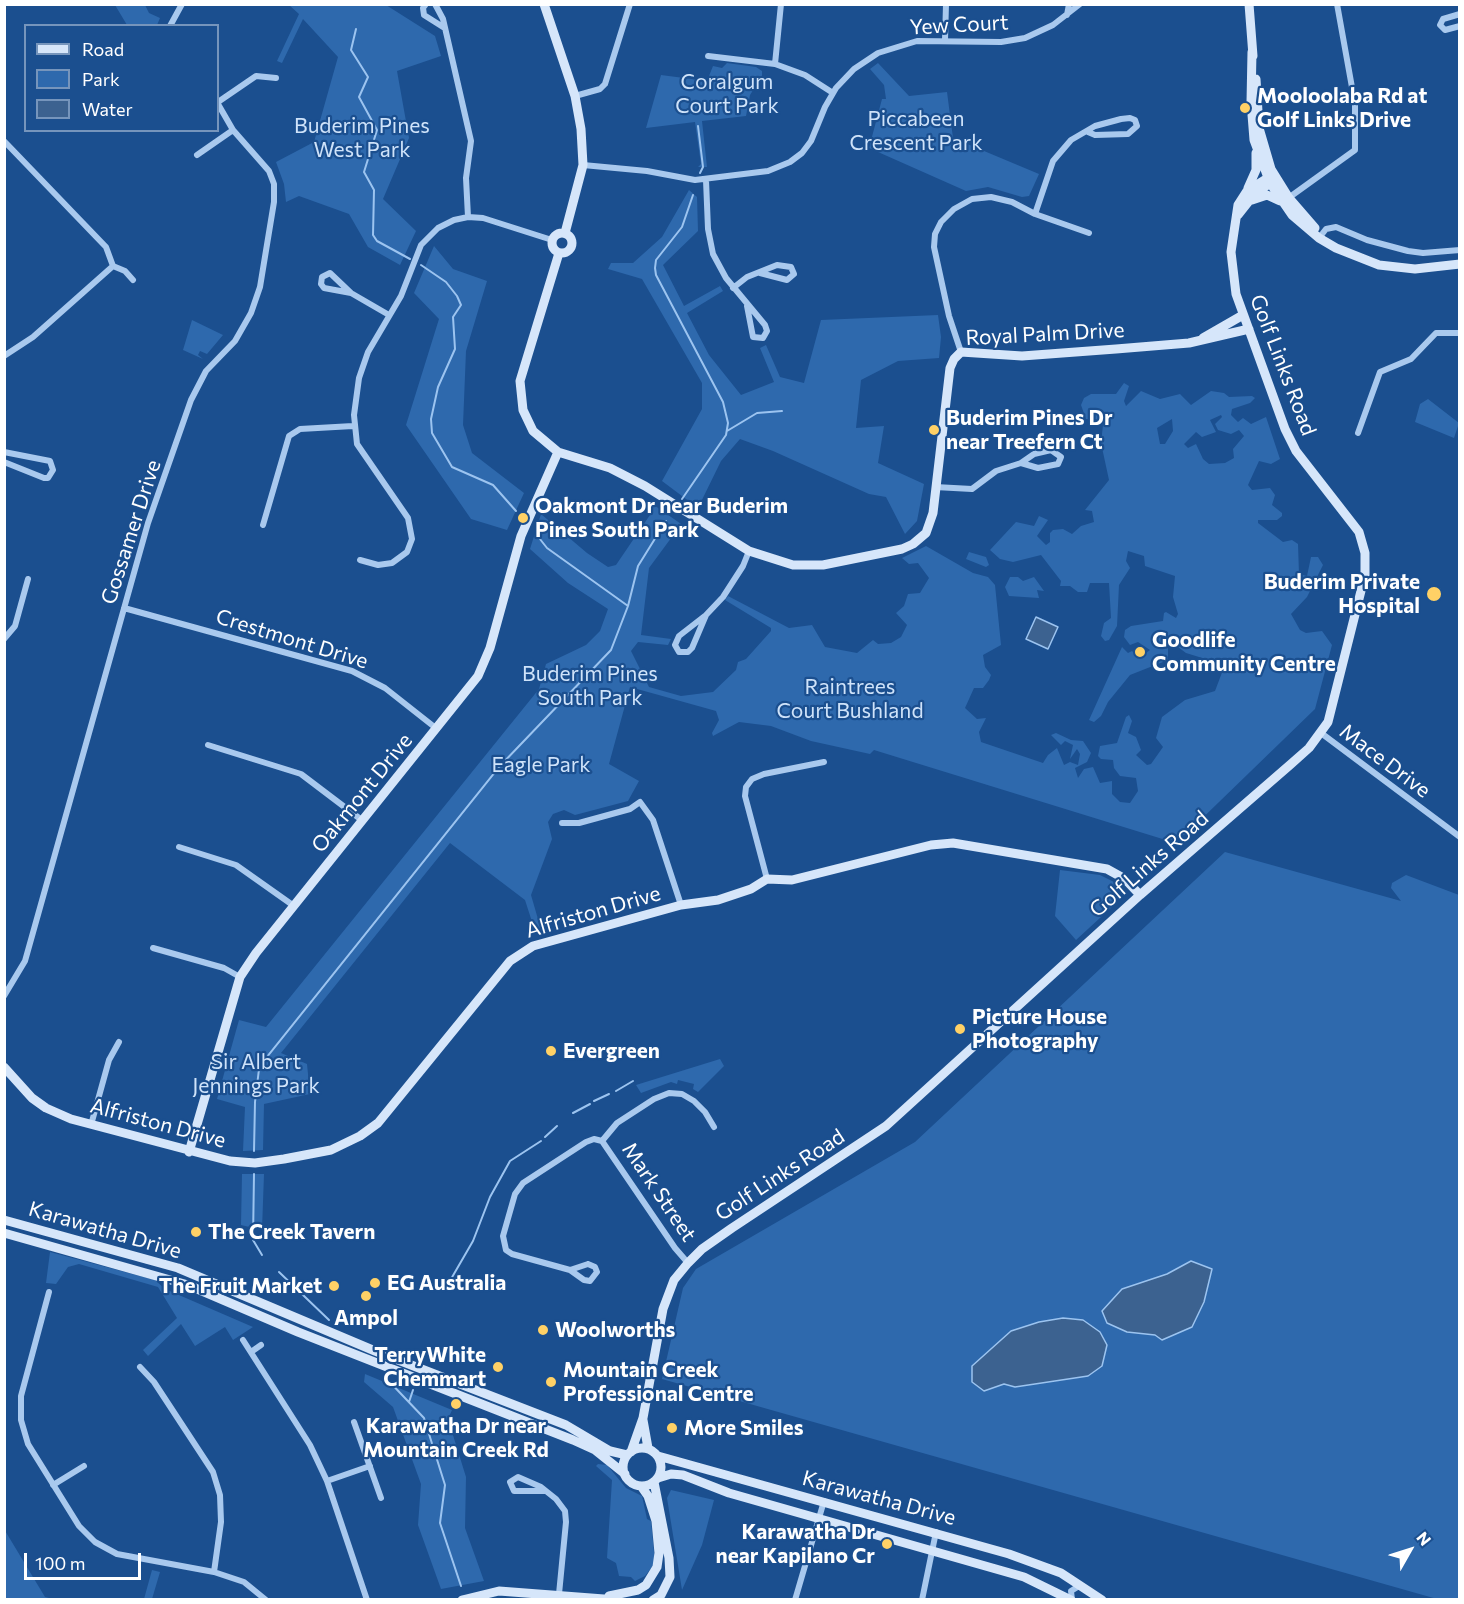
<!DOCTYPE html>
<html>
<head>
<meta charset="utf-8">
<style>
  body { margin:0 }
  #map { position:relative; width:1464px; height:1604px; overflow:hidden; background:#1b4f8f; font-family:Commissioner,sans-serif }
  canvas { display:block }
  .frame { position:absolute; inset:0; border:6px solid #fff; pointer-events:none }
  .legend { position:absolute; left:24px; top:24px; width:195px; height:108px; box-sizing:border-box; background:#1b4f8f; border:2px solid #7695bc; margin:0; padding:8px 10px; list-style:none; font-size:18px; color:#fff }
  .legend li { display:flex; align-items:center; gap:12px; height:30px }
  .legend b { width:30px; border:2px solid #7695bc }
  .north { position:absolute; left:1380px; top:1520px; width:60px; height:60px; -webkit-text-stroke:4px #1b4f8f; paint-order:stroke; rotate:51deg; font-size:16px; font-weight:700; line-height:24px; text-align:center; color:#fff }
  .north::after { content:''; display:block; margin:auto; width:21px; height:27px; background:#fff; clip-path:polygon(50% 0,100% 100%,50% 72%,0 100%) }
  .scale { position:absolute; left:24px; top:1553px; width:117px; height:27px; box-sizing:border-box; border:3px solid #fff; border-top:0; padding-left:8px; font-size:18px; line-height:21px; white-space:nowrap; color:#fff; -webkit-text-stroke:4px #1b4f8f; paint-order:stroke }
</style>
</head>
<body>
<div id="map">
<canvas width="1464" height="1604"></canvas>
<div class="frame"></div>
<ul class="legend">
<li><b style="height:8px;background:#d6e6fa"></b>Road</li>
<li><b style="height:16px;background:#2e69ad"></b>Park</li>
<li><b style="height:16px;background:#3c6290"></b>Water</li>
</ul>
<div class="north">N</div>
<div class="scale">100 m</div>
</div>
<script>
const ctx = document.querySelector('canvas').getContext('2d');
ctx.lineJoin = 'round';
function fill(path, color) { ctx.fillStyle = color; ctx.fill(path, 'evenodd'); }
const poly = rows => new Path2D(rows.map(r => 'M' + r).join(''));
function stroke(path, color, width, dash) { ctx.strokeStyle = color; ctx.lineWidth = width; ctx.lineCap = dash ? 'butt' : 'round'; ctx.setLineDash(dash || []); ctx.stroke(path); }
function label(font, color, halo, rows, align = 'center') {
  ctx.font = font + ' Commissioner,sans-serif'; ctx.lineWidth = 4.5; ctx.setLineDash([]); ctx.textBaseline = 'middle'; ctx.strokeStyle = halo; ctx.fillStyle = color; for (const [text, x, y, turn = 0] of rows) {
    ctx.save(); ctx.translate(x, y); ctx.rotate((+turn || 0) * Math.PI / 180); ctx.textAlign = isNaN(turn) ? turn : align; if (halo) ctx.strokeText(text, 0, 0); ctx.fillText(text, 0, 0); ctx.restore();
  }
}
fill(poly([
  [115,5,145,5,149,13,160,18,157,25,127,25],
  [289,5,386,5,435,36,441,56,397,71,409,138,383,199,416,231,400,265,368,247,349,214,299,196,286,202,284,184,276,162,314,142,338,57,303,19,282,63,277,61,299,14],
  [727,63,756,67,762,71,762,76,750,95,746,116,702,121,707,167,698,167,701,164,695,122,646,128,661,75,707,81,713,66,722,68],
  [878,63,909,96,947,92,953,138,1039,174,1029,196,1022,197,988,187,966,191,869,148,882,99,886,99,884,85,870,69],
  [689,190,697,197,698,231,663,265,684,306,720,286,723,291,687,313,709,355,741,395,774,382,760,348,766,345,780,377,804,383,821,320,938,315,941,337,939,358,898,361,861,380,856,428,884,426,878,463,924,484,917,521,905,534,886,497,869,494,773,451,740,439,721,461,698,508,662,481,702,409,702,383,642,279,608,269,611,263,633,263,662,237],
  [434,246,453,269,487,281,466,351,463,425,472,453,524,493,507,530,471,519,406,425,439,319,414,293],
  [192,320,223,335,207,354,200,351,198,355,203,359,183,350],
  [1124,383,1129,386,1124,401,1126,406,1141,391,1160,399,1180,394,1191,405,1211,391,1224,393,1229,397,1252,396,1255,398,1250,403,1232,409,1231,415,1238,422,1243,418,1251,424,1266,417,1280,459,1271,464,1259,461,1248,485,1252,490,1270,488,1275,495,1272,505,1282,513,1282,516,1277,520,1258,520,1258,523,1283,542,1292,540,1298,544,1299,574,1307,576,1311,557,1318,557,1323,565,1307,597,1291,614,1300,630,1306,633,1322,631,1332,645,1315,709,1186,834,1169,841,874,750,870,754,811,741,771,726,739,722,713,736,712,733,719,720,716,711,630,687,609,764,639,781,628,801,575,815,564,810,553,814,548,822,552,839,531,895,540,926,546,930,530,934,534,928,525,900,450,843,281,1053,307,1064,310,1094,264,1104,263,1150,243,1151,245,1107,217,1099,239,1020,266,1027,539,689,546,664,586,645,600,631,608,609,568,583,530,549,541,514,587,553,608,567,616,565,652,512,651,503,684,526,677,530,649,568,641,635,671,639,668,645,638,642,631,651,649,687,681,696,713,692,736,670,738,662,746,659,771,631,771,628,725,600,728,596,789,628,812,625,825,647,857,653,873,640,878,644,891,643,901,637,907,625,896,613,904,606,908,594,920,593,929,578,918,563,909,564,902,558,926,546,973,573,988,577,995,585,1001,645,983,655,985,667,991,675,989,680,983,688,974,688,965,708,977,719,986,718,979,732,981,742,1043,763,1048,755,1057,748,1064,765,1070,762,1078,765,1080,754,1077,749,1070,759,1073,745,1065,741,1061,745,1051,735,1056,733,1071,740,1083,741,1091,753,1087,762,1075,768,1078,778,1084,769,1093,767,1100,783,1112,781,1112,794,1120,802,1130,803,1138,791,1136,778,1120,776,1114,768,1113,760,1101,759,1098,756,1100,746,1117,743,1126,717,1129,715,1132,721,1128,733,1136,737,1141,750,1136,755,1147,765,1151,764,1163,747,1156,738,1162,717,1185,700,1215,691,1226,662,1220,658,1212,661,1186,653,1174,644,1168,643,1168,660,1130,675,1108,702,1101,716,1094,722,1089,720,1122,647,1128,653,1132,651,1139,658,1150,650,1138,642,1130,645,1124,637,1125,630,1131,626,1163,621,1164,613,1166,612,1176,618,1178,614,1173,597,1175,576,1145,566,1144,556,1128,551,1126,561,1130,568,1119,585,1117,626,1109,640,1105,641,1101,636,1104,623,1111,618,1109,583,1090,583,1087,592,1078,592,1070,586,1060,586,1061,581,1041,555,1013,562,1000,559,990,550,1016,522,1034,526,1039,516,1048,520,1037,536,1046,545,1050,542,1050,533,1053,530,1063,529,1072,534,1081,526,1094,522,1092,511,1085,510,1109,480,1101,443,1103,425,1096,419,1086,419,1081,405,1084,398,1091,394,1116,394],
  [1221,415,1222,417,1215,424,1218,430,1231,434,1239,430,1244,436,1233,449,1234,458,1225,463,1209,464,1203,459,1196,444,1188,448,1184,444,1196,432,1202,437,1216,432,1210,420],
  [1172,419,1173,431,1165,444,1160,444,1157,428],
  [1428,399,1459,423,1454,438,1415,422,1420,404],
  [969,552,986,557,989,565,986,567,966,559],
  [1010,577,1018,577,1023,581,1034,577,1044,591,1037,590,1039,598,1009,596,1005,587],
  [1225,852,1401,901,1391,888,1392,883,1406,875,1459,895,1459,1599,1437,1599,662,1379,683,1288,696,1269,915,1142],
  [1060,870,1100,875,1116,883,1118,898,1113,906,1076,940,1055,916],
  [720,1059,724,1066,698,1092,693,1089,694,1084,678,1080,677,1084,671,1082,641,1093,636,1085],
  [242,1174,264,1174,262,1230,241,1225],
  [50,1252,155,1280,165,1289,253,1327,233,1340,225,1327,195,1346,181,1324,148,1356,143,1350,177,1318,158,1287,79,1264,68,1267,56,1284,46,1283],
  [365,1374,452,1410,448,1419,466,1477,465,1528,484,1581,441,1589,418,1525,421,1484,393,1407,364,1382],
  [598,1464,607,1465,626,1488,642,1496,647,1519,651,1521,655,1563,645,1576,635,1581,631,1577,619,1576,616,1563,607,1558,612,1480,596,1466],
  [671,1490,714,1500,702,1545,682,1590,667,1498],
  [4,1529,45,1597,53,1599,5,1599],
  [152,1570,160,1572,152,1599,144,1599]
]), '#2e69ad');
const water = poly([
  [1036,617,1058,627,1048,649,1026,639,1036,617],
  [1191,1261,1212,1269,1204,1302,1192,1327,1162,1340,1155,1335,1127,1332,1107,1323,1102,1311,1122,1289,1167,1274,1191,1261],
  [1063,1318,1083,1320,1100,1332,1107,1345,1102,1366,1088,1376,1015,1387,1004,1384,984,1391,972,1382,972,1366,1011,1331,1039,1322,1063,1318]
]);
fill(water, '#3c6290');
stroke(water, '#9cc4f0', 1.5);
stroke(poly([
  [356,29,351,50,368,77,359,97,377,130,364,172,374,190,373,235,377,241,410,259],
  [698,126,703,167,700,173],
  [421,265,446,282,457,296,461,305,453,317,455,349,438,387,431,419,432,433,452,467,493,485,516,511],
  [727,431,757,413,782,411],
  [682,499,726,435,728,423,723,402,656,275,655,268,656,260,682,227,693,195],
  [536,534,547,548,628,606],
  [616,1091,633,1081],
  [594,1101,609,1094],
  [573,1113,590,1104],
  [545,1137,557,1126],
  [254,1151,255,1102,259,1069,266,1058,499,767,611,650,628,606,638,566,666,521],
  [254,1174,253,1240,262,1255],
  [279,1272,329,1320],
  [445,1284,451,1279,473,1241,490,1197,510,1161,541,1141],
  [384,1376,424,1418,445,1485,440,1523,461,1586],
  [409,1402,413,1390]
]), '#9cc4f0', 2);
stroke(poly([
  [426,4,423,8,424,15,443,27],
  [435,4,443,19,471,141,466,178,468,217],
  [1460,14,1443,19,1440,25,1445,30,1460,26],
  [1067,15,1069,4],
  [170,26,182,4],
  [945,40,946,4],
  [708,56,775,64,805,75,833,93],
  [775,64,781,4],
  [575,96,600,89,605,84,630,4],
  [218,102,256,76,276,78],
  [4,141,106,247,113,266],
  [197,155,233,130],
  [583,165,647,171,695,180,768,171,790,162,802,153,811,141,825,107,836,88,854,69,878,53,917,41,1001,42,1025,38,1053,25,1080,4],
  [706,180,708,229,713,254,726,278,765,325,767,331,763,338,753,337,747,306],
  [1287,199,1355,150,1355,104,1337,4],
  [1035,214,1053,161,1071,140,1095,126,1121,119,1130,118,1135,120,1137,126,1128,134,1095,135,1088,132],
  [1319,238,1326,229,1336,227,1367,240,1408,251,1423,253,1460,250],
  [113,266,125,271,133,280],
  [733,288,747,277,777,265,791,267,794,274,787,280,760,273],
  [351,293,324,288,321,284,322,277,330,273,351,293,389,315],
  [961,352,949,316,934,247,935,234,941,222,954,209,972,199,991,197,1012,202,1035,214,1089,233],
  [4,356,33,337,113,266],
  [1358,433,1380,372,1411,359,1436,333,1460,333],
  [4,452,50,461,53,470,48,478,44,478,4,462],
  [935,487,972,489,996,471,1021,463,1034,454,1051,450,1061,457,1058,464,1038,468,1021,463],
  [263,525,289,436,300,429,353,426],
  [360,560,378,565,392,563,407,552,412,539,408,518,357,444,354,415,359,378,368,352,401,296,421,245,438,228,454,220,468,217,483,218,552,240],
  [124,608,352,671,385,688,437,729],
  [706,615,692,648,688,652,679,652,675,645,679,636,706,615,723,597,743,566,749,551],
  [4,639,15,626,28,579],
  [1321,733,1460,837],
  [208,745,301,774,363,821],
  [562,823,579,823,630,809,640,802,653,820,681,905],
  [179,847,236,865,294,906],
  [767,879,745,796,746,787,752,779,764,774,824,762],
  [153,948,224,968,240,977],
  [4,996,25,961,148,523,191,400,206,371,235,341,251,313,260,287,274,202,274,184,269,171,233,130,218,104],
  [91,1125,109,1060,119,1042],
  [602,1141,675,1248,688,1263],
  [602,1141,617,1123,654,1099,669,1093,682,1094,694,1101,705,1112,714,1127],
  [588,1264,595,1267,597,1272,590,1281,584,1280,570,1270,588,1264],
  [570,1270,512,1254,506,1250,503,1236,515,1194,523,1183,586,1142,594,1139,602,1141],
  [49,1292,21,1396,21,1420,28,1444,79,1526,95,1542,117,1554,214,1572,244,1582,266,1600],
  [243,1340,310,1445,327,1481,367,1600],
  [251,1352,261,1345],
  [140,1367,154,1382,213,1472,220,1495,221,1522,214,1572],
  [354,1422,381,1498],
  [327,1481,370,1466],
  [53,1485,84,1466],
  [545,1491,514,1491,510,1482,518,1477,541,1487,556,1499,565,1511,566,1522,559,1594],
  [795,1600,824,1501],
  [922,1600,936,1532],
  [1072,1600,1071,1591,1079,1586]
]), '#a9c9ee', 6);
stroke(poly([
  [544,4,575,96,581,129,583,165,565,233],
  [1249,4,1253,56],
  [1252,52,1251,102,1254,140,1270,183,1292,215,1319,238,1336,248,1379,265,1415,269,1460,264],
  [1256,79,1259,128,1271,169,1289,198,1315,228],
  [1248,188,1256,170,1256,153],
  [1252,200,1267,195,1280,201],
  [1238,215,1253,196,1274,180],
  '552 243a10 10 0 1 1 20 0a10 10 0 1 1-20 0Z',
  [559,253,520,381,523,410,533,431,558,452,610,468,645,486,749,551,793,565,823,565,902,549,913,544,926,533,933,513,950,368,954,359,961,352,1022,356,1116,349,1189,343,1249,329],
  [1203,338,1243,315],
  [4,1067,32,1098,46,1108,71,1119,230,1161,255,1163,284,1159,331,1150,360,1136,378,1123,510,961,533,946,681,905,718,900,751,889,767,879,792,880,931,845,953,843,1107,869,1125,879,1140,895],
  [189,1152,240,977,256,953,478,676,490,648,521,536,558,452],
  [4,1220,178,1268,375,1351,566,1425,610,1451,627,1455],
  [4,1233,188,1285,298,1332,573,1440,595,1450,625,1474],
  [643,1420,648,1448],
  '623 1467a19 19 0 1 1 38 0a19 19 0 1 1-38 0Z',
  [631,1452,643,1418,663,1309,674,1280,688,1263,702,1249,732,1228,886,1126,1140,895,1291,764,1309,748,1328,722,1365,575,1365,553,1359,532,1296,451,1285,429,1236,294,1231,252,1238,205,1247,191,1274,174],
  [658,1456,1009,1554,1061,1573,1102,1600],
  [658,1478,671,1474,683,1475,729,1493,1024,1577,1071,1600],
  [609,1596,638,1590,646,1585,657,1567,659,1553,656,1521,648,1496,641,1486],
  [462,1600,499,1591,617,1600],
  [653,1600,661,1595,670,1577,669,1558,654,1482]
]), '#d6e6fa', 9);
for (const [x, y, r, color] of [
  [1245,108,6,"#ffd166"],
  [934,430,6,"#ffd166"],
  [523,518,6,"#ffd166"],
  [1434,594,8,"#ffd166"],
  [1140,652,6,"#ffd166"],
  [960,1029,6,"#ffd166"],
  [551,1051,6,"#ffd166"],
  [196,1232,6,"#ffd166"],
  [375,1283,6,"#ffd166"],
  [334,1286,6,"#ffd166"],
  [366,1296,6,"#ffd166"],
  [543,1330,6,"#ffd166"],
  [498,1367,6,"#ffd166"],
  [551,1382,6,"#ffd166"],
  [456,1404,6,"#ffd166"],
  [672,1428,6,"#ffd166"],
  [887,1544,6,"#ffd166"]
]) { const dot = new Path2D(); dot.arc(x, y, r, 0, 2 * Math.PI); ctx.fillStyle = color; ctx.fill(dot); stroke(dot, '#1b4f8f', 2); }
label('21px', '#fff', '#1b4f8f', [
  ["Yew Court",959,25,-3],
  ["Royal Palm Drive",1045,334,-3],
  ["Golf Links Road",1283,365,69],
  ["Gossamer Drive",131,532,-72],
  ["Crestmont Drive",292,639,17],
  ["Mace Drive",1385,761,37],
  ["Oakmont Drive",362,793,-51],
  ["Golf Links Road",1149,864,-41],
  ["Alfriston Drive",593,912,-16],
  ["Alfriston Drive",158,1123,15],
  ["Golf Links Road",780,1175,-33],
  ["Mark Street",659,1192,56],
  ["Karawatha Drive",105,1230,16],
  ["Karawatha Drive",879,1498,15]
]);
label('21px', '#cfe3fa', '#1b4f8f', [
  ["Coralgum",727,82],
  ["Court Park",727,106],
  ["Piccabeen",916,119],
  ["Crescent Park",916,143],
  ["Buderim Pines",362,126],
  ["West Park",362,150],
  ["Buderim Pines",590,674],
  ["South Park",590,698],
  ["Raintrees",850,687],
  ["Court Bushland",850,711],
  ["Eagle Park",541,765],
  ["Sir Albert",256,1062],
  ["Jennings Park",256,1086]
]);
label('bold 21px', '#fff', '#1b4f8f', [
  ["Mooloolaba Rd at",1257,96],
  ["Golf Links Drive",1257,120],
  ["Buderim Pines Dr",946,418],
  ["near Treefern Ct",946,442],
  ["Oakmont Dr near Buderim",535,506],
  ["Pines South Park",535,530],
  ["Buderim Private",1420,582,"right"],
  ["Hospital",1420,606,"right"],
  ["Goodlife",1152,640],
  ["Community Centre",1152,664],
  ["Picture House",972,1017],
  ["Photography",972,1041],
  ["Evergreen",563,1051],
  ["The Creek Tavern",208,1232],
  ["EG Australia",387,1283],
  ["The Fruit Market",322,1286,"right"],
  ["Ampol",366,1318,"center"],
  ["Woolworths",555,1330],
  ["TerryWhite",486,1355,"right"],
  ["Chemmart",486,1379,"right"],
  ["Mountain Creek",563,1370],
  ["Professional Centre",563,1394],
  ["Karawatha Dr near",456,1426,"center"],
  ["Mountain Creek Rd",456,1450,"center"],
  ["More Smiles",684,1428],
  ["Karawatha Dr",875,1532,"right"],
  ["near Kapilano Cr",875,1556,"right"]
], 'left');
</script>
</body>
</html>
